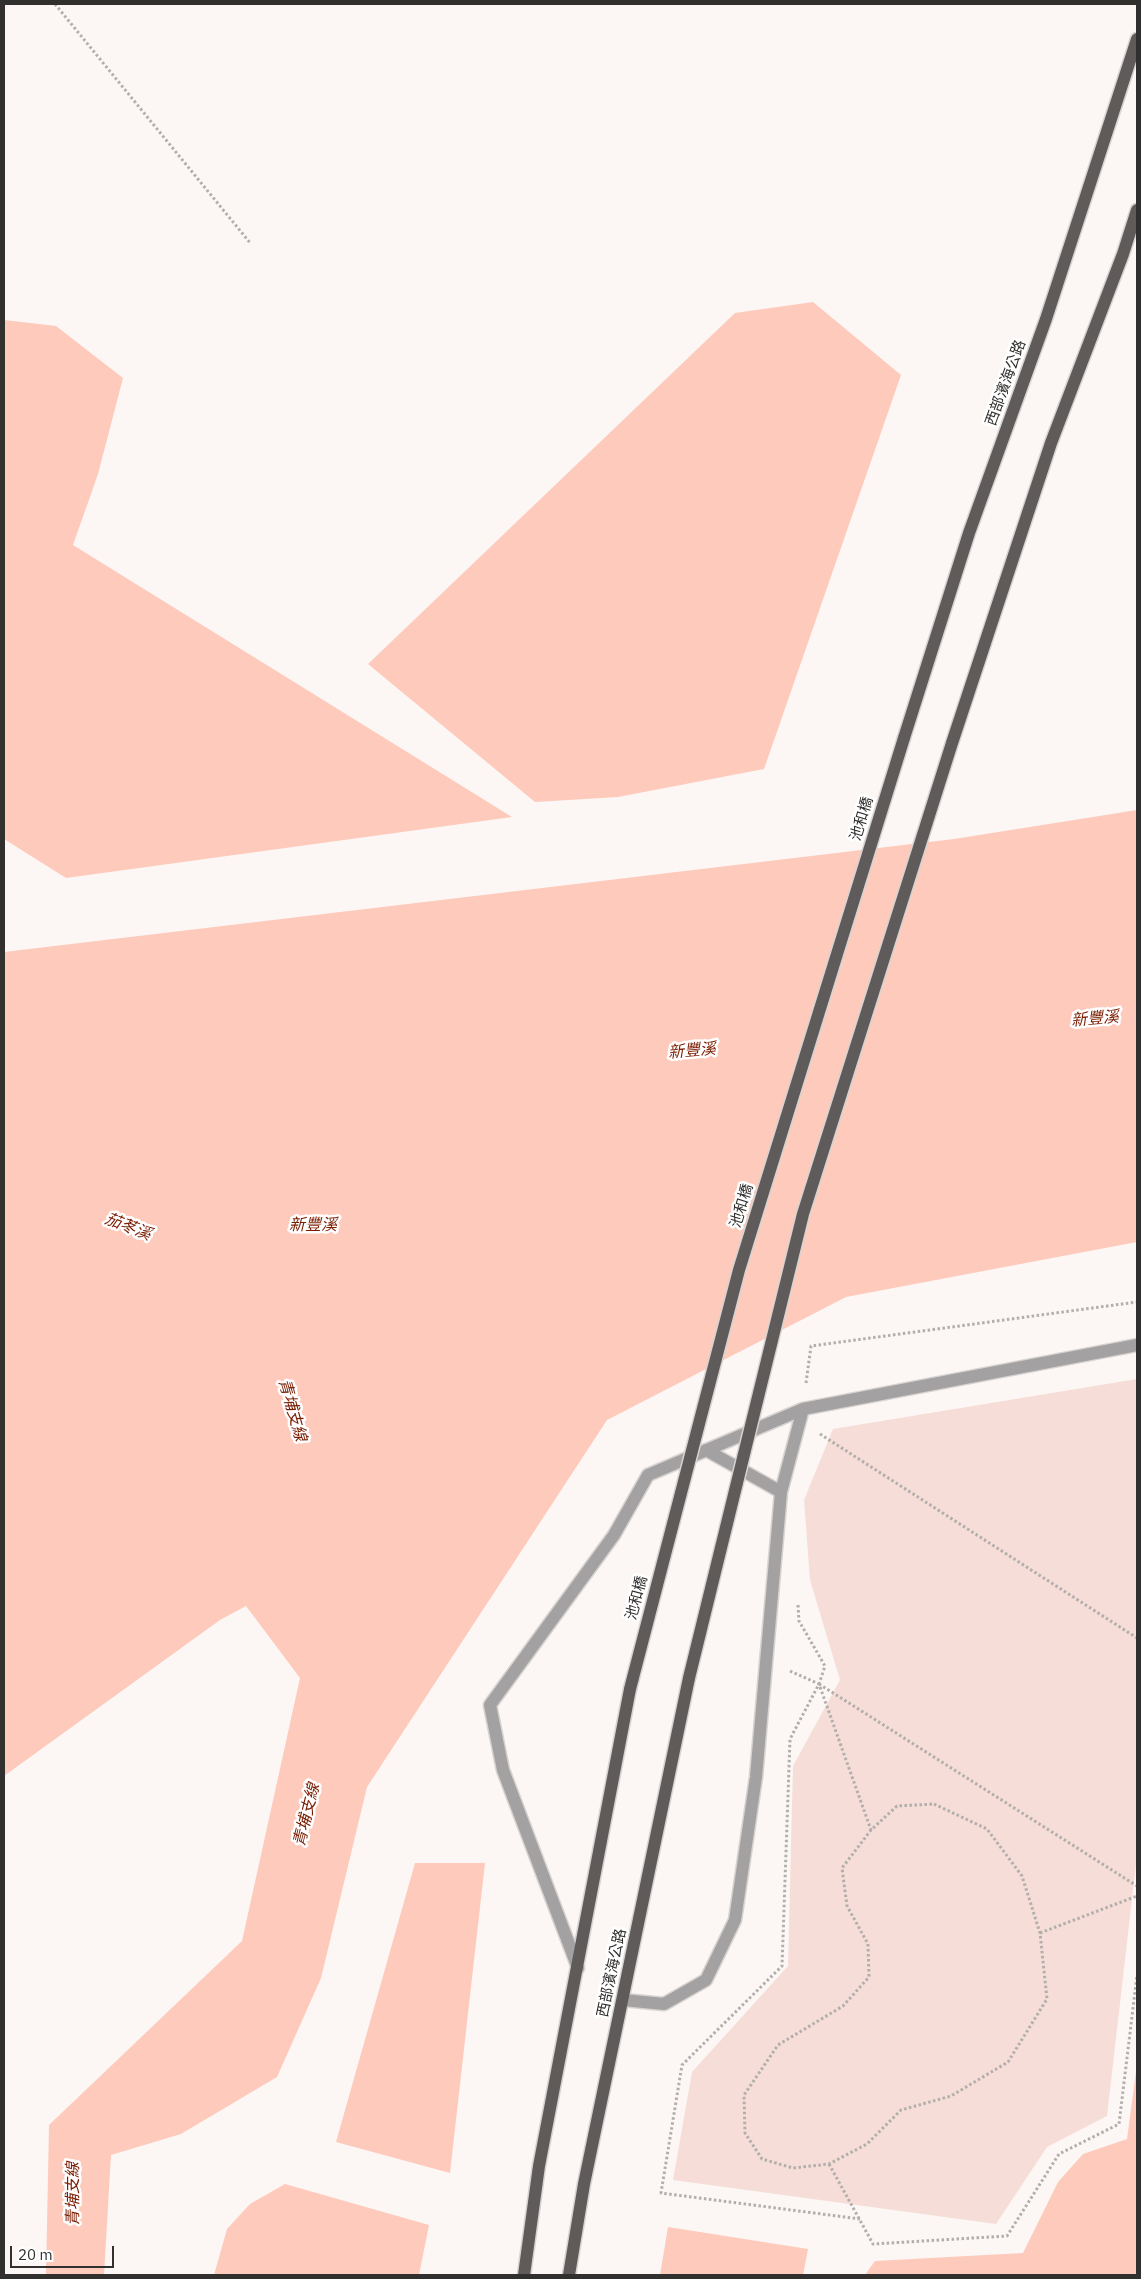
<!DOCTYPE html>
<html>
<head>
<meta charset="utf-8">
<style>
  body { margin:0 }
  #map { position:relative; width:1141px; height:2279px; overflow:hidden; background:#fcf7f5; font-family:"IBM Plex Sans",sans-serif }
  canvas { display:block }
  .frame { position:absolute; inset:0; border:5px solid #31302f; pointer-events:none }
  .scale { position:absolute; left:10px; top:2246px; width:104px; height:22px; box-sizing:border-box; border:2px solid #31302f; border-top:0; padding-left:6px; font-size:15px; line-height:18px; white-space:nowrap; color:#31302f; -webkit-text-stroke:4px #fff; paint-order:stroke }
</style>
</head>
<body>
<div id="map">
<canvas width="1141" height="2279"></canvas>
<div class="frame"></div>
<div class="scale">20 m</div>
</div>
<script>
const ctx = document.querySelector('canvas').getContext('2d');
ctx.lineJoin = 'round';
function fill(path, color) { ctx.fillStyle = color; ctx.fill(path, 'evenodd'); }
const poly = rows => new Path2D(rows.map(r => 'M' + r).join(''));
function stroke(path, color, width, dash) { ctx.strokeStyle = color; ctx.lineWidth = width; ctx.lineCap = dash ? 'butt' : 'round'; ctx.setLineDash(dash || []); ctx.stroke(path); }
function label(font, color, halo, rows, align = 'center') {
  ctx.font = font + ' "IBM Plex Sans","Noto Sans TC",sans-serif'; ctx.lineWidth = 5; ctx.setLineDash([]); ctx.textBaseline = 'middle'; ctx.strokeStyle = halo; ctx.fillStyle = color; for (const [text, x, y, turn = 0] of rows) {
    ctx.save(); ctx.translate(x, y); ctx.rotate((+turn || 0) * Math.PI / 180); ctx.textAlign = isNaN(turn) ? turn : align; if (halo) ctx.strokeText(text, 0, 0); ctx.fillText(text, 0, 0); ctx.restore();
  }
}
fill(poly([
  [1137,1379,1137,1856,1107,2116,1047,2147,996,2224,673,2180,692,2072,788,1966,793,1766,840,1680,810,1580,804,1500,833,1429]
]), '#f6ddd7');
fill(poly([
  [813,302,901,375,764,769,618,797,535,802,368,664,735,313],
  [4,320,56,326,123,378,98,474,73,545,512,817,66,878,4,839],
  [1137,810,1137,1242,846,1297,607,1420,367,1787,321,1978,277,2077,181,2134,111,2155,104,2275,46,2275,49,2125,242,1941,300,1678,246,1606,220,1620,4,1776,4,952,954,839],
  [415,1863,485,1863,450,2173,336,2142],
  [1137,2064,1137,2275,865,2275,875,2261,1023,2253,1058,2182,1083,2154,1127,2139],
  [285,2184,429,2225,419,2275,214,2275,227,2229,250,2204],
  [668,2227,808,2249,803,2275,660,2275]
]), '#fecabc');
const minor = poly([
  [706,1450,781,1492],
  [578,1968,503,1770,490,1705,614,1535,648,1475,803,1409,1137,1345],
  [623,2000,664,2004,706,1980,735,1920,756,1777,781,1492,803,1409]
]);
const primary = poly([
  [904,738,969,533,1046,319,1137,39],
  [952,743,1051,443,1123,254,1137,210],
  [524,2275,539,2166,630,1689],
  [569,2275,584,2184,689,1678]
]);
stroke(minor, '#d7d3d1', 15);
stroke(primary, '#d7d3d1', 15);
stroke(poly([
  [55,4,251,244],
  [806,1383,811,1346,1137,1302],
  [820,1434,1137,1638],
  [798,1605,799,1621,825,1666,819,1684,790,1739,782,1966,682,2065,661,2193,860,2219],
  [790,1671,819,1684,871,1830],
  [819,1684,1137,1886],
  [934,1804,987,1829,1022,1876,1040,1933,1047,1999,1008,2062,951,2096,901,2110,867,2144,829,2164,793,2168,762,2159,745,2133,744,2095,778,2045,843,2006,869,1977,868,1944,847,1906,842,1868,871,1830,897,1806,934,1804],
  [1040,1933,1137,1896],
  [829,2164,873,2244,1007,2236,1059,2154,1119,2124,1137,1975]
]), '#b1aeac', 3, [2.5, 2.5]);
stroke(minor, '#a3a1a1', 12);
stroke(primary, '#5f5b5a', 12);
const primaryBridge = poly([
  [689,1678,803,1214,952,743],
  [630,1689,739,1270,904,738]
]);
stroke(primaryBridge, '#d7d3d1', 15, []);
stroke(primaryBridge, '#5f5b5a', 12);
label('15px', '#31302f', '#fff', [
  ["西部濱海公路",1006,383,-70],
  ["池和橋",862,819,-73],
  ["池和橋",742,1206,-73],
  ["池和橋",637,1598,-75],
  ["西部濱海公路",612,1973,-78]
]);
label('italic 16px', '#7a1c00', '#fff', [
  ["新豐溪",1095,1019,-5],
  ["新豐溪",692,1051,-5],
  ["新豐溪",313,1225],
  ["茄苳溪",128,1227,21],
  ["青埔支線",292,1410,74],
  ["青埔支線",307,1815,-76],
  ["青埔支線",73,2194,-90]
]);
</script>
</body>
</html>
